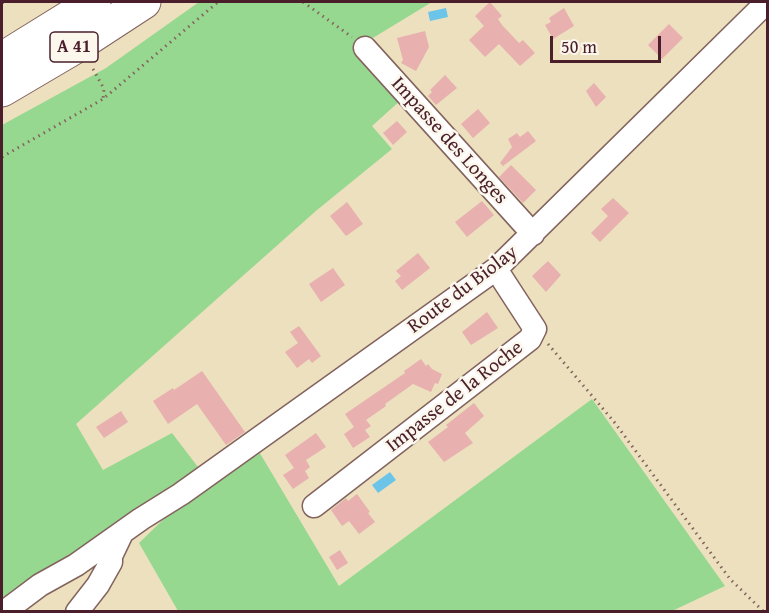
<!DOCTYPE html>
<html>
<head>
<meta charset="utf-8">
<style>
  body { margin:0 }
  #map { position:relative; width:769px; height:613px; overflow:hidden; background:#ece0be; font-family:"Gentium Book Plus",serif }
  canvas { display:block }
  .frame { position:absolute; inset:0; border:3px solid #4a1f2b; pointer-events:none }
  .scale { position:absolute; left:550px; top:36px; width:111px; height:27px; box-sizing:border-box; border:3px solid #4a1f2b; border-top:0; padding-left:8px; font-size:18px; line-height:21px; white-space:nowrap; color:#4a1f2b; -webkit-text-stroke:4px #fbf7ec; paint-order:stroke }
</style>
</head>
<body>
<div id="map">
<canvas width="769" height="613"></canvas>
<div class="frame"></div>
<div class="scale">50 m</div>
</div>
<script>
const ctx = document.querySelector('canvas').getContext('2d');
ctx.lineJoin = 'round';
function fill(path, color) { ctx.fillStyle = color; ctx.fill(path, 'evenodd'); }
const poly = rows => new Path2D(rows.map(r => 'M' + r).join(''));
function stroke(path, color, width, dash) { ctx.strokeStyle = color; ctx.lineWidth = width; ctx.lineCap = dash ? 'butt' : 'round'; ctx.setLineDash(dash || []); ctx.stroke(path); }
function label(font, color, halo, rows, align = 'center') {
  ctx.font = font + ' "Gentium Book Plus",serif'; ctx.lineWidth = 5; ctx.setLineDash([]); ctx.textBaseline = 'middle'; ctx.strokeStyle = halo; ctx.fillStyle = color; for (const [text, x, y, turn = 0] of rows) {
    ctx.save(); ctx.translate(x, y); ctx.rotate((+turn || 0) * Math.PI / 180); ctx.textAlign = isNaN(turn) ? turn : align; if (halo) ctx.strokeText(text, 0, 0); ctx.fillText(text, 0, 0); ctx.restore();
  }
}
fill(poly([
  [199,2,432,2,358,47,402,99,372,126,392,149,317,210,76,424,103,470,172,433,201,471,2,604,2,125,106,68],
  [592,399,725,586,672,611,178,611,139,543,167,516,258,450,339,586]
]), '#96d890');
fill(poly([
  [446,8,448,17,430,21,428,12],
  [390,472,396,480,378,493,372,485]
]), '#6cc4e9');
fill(poly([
  [490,2,502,16,498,19,502,25,519,43,523,40,535,53,520,66,499,44,485,57,469,40,484,26,475,16],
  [564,8,574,26,553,39,545,25,551,22,549,18],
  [669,24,683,38,662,59,648,45],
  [425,31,429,47,416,71,401,63,403,60,397,38],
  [445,75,457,88,436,105,428,96,432,92,430,90],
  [594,83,606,97,596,107,586,91],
  [478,109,490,123,473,138,461,124],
  [397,121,407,132,393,145,383,133],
  [528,131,536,141,503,166,500,163,512,147,508,139,517,133,520,137],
  [511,165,536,190,523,203,499,177],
  [613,198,629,213,600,242,591,233,608,216,601,209],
  [482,201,494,215,467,237,455,222],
  [347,202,363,224,346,236,330,216],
  [418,253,430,268,402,290,395,281,401,276,396,271],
  [548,261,561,275,546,292,532,276],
  [333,268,345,285,321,302,309,284],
  [487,312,498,328,471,345,462,332],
  [299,326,321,356,312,363,309,359,297,368,285,352,298,343,290,332],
  [421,359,426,366,428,364,432,369,442,374,438,384,435,383,431,392,413,384,385,404,386,406,366,420,371,426,365,430,370,437,353,448,344,434,354,427,345,414,405,373,404,371],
  [202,371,245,432,226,445,197,404,168,424,153,401,173,388,174,390],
  [474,403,484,416,465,433,473,443,444,462,428,442,448,427,446,425],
  [121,411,128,422,104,438,96,427],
  [316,433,326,447,306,460,310,467,305,471,309,478,293,489,283,475,294,468,285,455],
  [357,494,370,512,368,513,375,522,359,534,349,521,342,526,331,510,346,498,348,501],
  [340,550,348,563,337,570,329,557]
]), '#e8b0ae');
const minor = poly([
  [365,48,533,234],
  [314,506,530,339,535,329,496,269],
  [4,612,40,585,76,565,141,519,181,494,496,269,767,2],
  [77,612,98,585,111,562,111,556,122,533]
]);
const highway = poly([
  [2,59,94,2],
  [2,90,75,47,144,2]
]);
stroke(minor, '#83635e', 25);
stroke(highway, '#83635e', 35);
stroke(poly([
  [303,2,352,37],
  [2,3,4,2],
  [93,69,104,89,103,99],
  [2,157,103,99,218,2],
  [548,344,615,423,730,579,764,612]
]), '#83635e', 3, [1.5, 4.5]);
stroke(minor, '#fff', 22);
stroke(highway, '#fff', 33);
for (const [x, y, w] of [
  [74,47,48]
]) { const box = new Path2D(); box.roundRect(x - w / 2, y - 15, w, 30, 4.5); ctx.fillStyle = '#fbf7ec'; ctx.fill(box); stroke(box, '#4a1f2b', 1.5); }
label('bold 18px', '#4a1f2b', null, [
  ["A 41",74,47]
]);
label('20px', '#4a1f2b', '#fbf7ec', [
  ["Impasse des Longes",449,141,48],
  ["Route du Biolay",463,290,-37],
  ["Impasse de la Roche",455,397,-38]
]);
</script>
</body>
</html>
